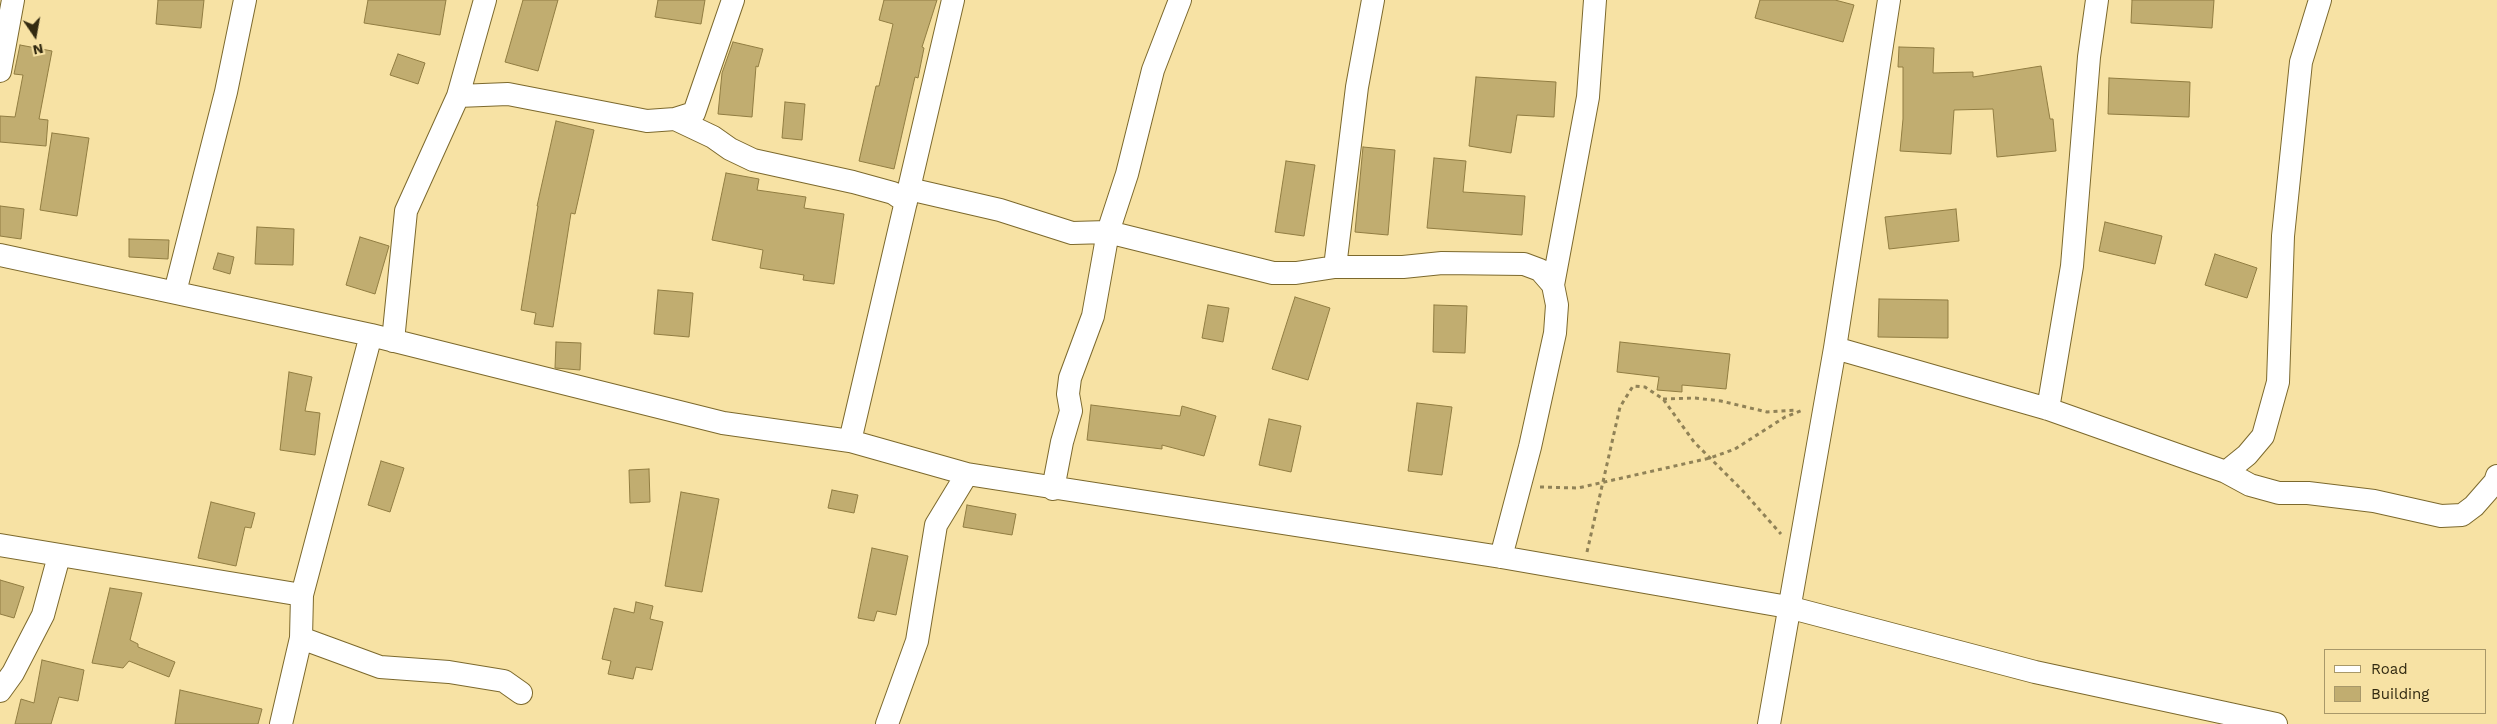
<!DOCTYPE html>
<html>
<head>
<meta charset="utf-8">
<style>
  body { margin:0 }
  #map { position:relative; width:2497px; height:724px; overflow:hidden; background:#f7e2a4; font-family:"Work Sans",sans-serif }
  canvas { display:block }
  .legend { position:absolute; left:2324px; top:649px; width:162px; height:65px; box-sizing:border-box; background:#f7e2a4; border:1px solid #a89869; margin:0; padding:6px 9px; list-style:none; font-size:15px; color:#322a11 }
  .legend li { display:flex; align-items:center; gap:10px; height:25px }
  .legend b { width:25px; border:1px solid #a89869 }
  .north { position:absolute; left:10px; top:10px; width:50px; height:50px; -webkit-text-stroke:4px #f7e2a4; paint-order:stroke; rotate:168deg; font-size:14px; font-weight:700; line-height:20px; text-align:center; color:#322a11 }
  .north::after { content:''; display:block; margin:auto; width:18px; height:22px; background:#322a11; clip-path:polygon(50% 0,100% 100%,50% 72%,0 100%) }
</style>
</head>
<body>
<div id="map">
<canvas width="2497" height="724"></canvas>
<ul class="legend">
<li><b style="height:6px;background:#fff"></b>Road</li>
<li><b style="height:14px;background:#c1ad70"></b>Building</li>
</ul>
<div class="north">N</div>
</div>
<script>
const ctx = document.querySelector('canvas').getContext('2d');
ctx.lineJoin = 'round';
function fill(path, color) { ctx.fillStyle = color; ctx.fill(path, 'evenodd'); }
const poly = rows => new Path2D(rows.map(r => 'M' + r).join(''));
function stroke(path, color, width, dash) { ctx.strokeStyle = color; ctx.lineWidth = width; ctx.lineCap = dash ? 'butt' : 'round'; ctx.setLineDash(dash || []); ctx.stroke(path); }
const building = poly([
  [158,0,204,0,201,28,156,24,158,0],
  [368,0,446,0,440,35,364,23,368,0],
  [523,0,558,0,538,71,505,62,523,0],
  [658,0,705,0,701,24,655,17,658,0],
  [884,0,937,0,922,47,924,48,918,78,915,77,894,169,859,161,876,86,879,86,893,24,879,20,884,0],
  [1760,0,1835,0,1854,5,1843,42,1755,18,1760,0],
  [2132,0,2214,0,2212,28,2131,23,2132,0],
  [733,42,763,49,758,67,756,66,752,117,718,114,722,73,733,42],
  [20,45,52,51,39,119,48,120,46,146,0,142,0,116,15,117,23,75,14,74,20,45],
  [1899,47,1934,48,1933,73,1973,72,1973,77,2041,66,2050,119,2053,119,2056,151,1997,157,1993,109,1954,110,1951,154,1900,151,1903,119,1903,67,1898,67,1899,47],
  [398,54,425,63,418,84,390,75,398,54],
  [1476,77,1556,82,1554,117,1517,115,1511,153,1469,146,1476,77],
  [2109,78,2190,82,2189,117,2108,114,2109,78],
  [785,102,805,104,802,140,782,138,785,102],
  [556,121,594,130,575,214,571,213,553,327,534,324,536,313,521,310,538,206,537,206,556,121],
  [52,133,89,138,77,216,40,210,52,133],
  [1363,147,1395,150,1388,235,1355,232,1363,147],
  [1434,158,1466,161,1463,192,1525,196,1522,235,1427,228,1434,158],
  [1286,161,1315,165,1304,236,1275,232,1286,161],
  [726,173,759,179,757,190,806,197,804,208,844,214,834,284,803,280,804,275,760,268,763,250,712,240,726,173],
  [0,206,24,209,21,239,0,236,0,206],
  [1956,209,1959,241,1889,249,1885,217,1956,209],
  [2105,222,2162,236,2155,264,2099,251,2105,222],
  [257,227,294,229,293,265,255,264,257,227],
  [360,237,389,246,375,294,346,285,360,237],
  [129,239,169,240,168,259,129,257,129,239],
  [218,253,234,257,230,274,213,269,218,253],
  [2215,254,2257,268,2247,298,2205,285,2215,254],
  [658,290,693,293,689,337,654,334,658,290],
  [1295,297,1330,308,1308,380,1272,369,1295,297],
  [1879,299,1948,300,1948,338,1878,337,1879,299],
  [1208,305,1229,308,1223,342,1202,338,1208,305],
  [1434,305,1467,306,1465,353,1433,352,1434,305],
  [556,342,581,343,580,370,555,368,556,342],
  [1620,342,1730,354,1726,389,1682,385,1682,392,1657,390,1659,377,1617,372,1620,342],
  [289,372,312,377,305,411,320,413,315,455,280,450,289,372],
  [1417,403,1452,407,1442,475,1408,471,1417,403],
  [1091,405,1180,416,1182,406,1216,416,1204,456,1162,445,1162,449,1087,440,1091,405],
  [1269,419,1301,426,1291,472,1259,465,1269,419],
  [381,461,404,468,390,512,368,505,381,461],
  [649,469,650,502,630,503,629,470,649,469],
  [832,490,858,495,854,513,828,508,832,490],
  [681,492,719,499,702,592,665,586,681,492],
  [211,502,255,513,251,528,245,527,236,566,198,558,211,502],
  [967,505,1016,514,1012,535,963,527,967,505],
  [872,548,908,556,896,615,877,611,874,621,858,618,872,548],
  [0,580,24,587,14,618,0,614,0,580],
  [110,588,142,593,130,640,138,644,138,647,175,662,169,677,129,661,123,668,92,663,110,588],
  [636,602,653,606,650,619,663,622,652,670,636,667,633,679,608,674,611,661,602,659,614,608,634,613,636,602],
  [42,660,84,670,78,701,59,697,51,724,15,724,21,699,34,703,42,660],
  [180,690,262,709,258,724,175,724,180,690]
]);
fill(building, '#c1ad70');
stroke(building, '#917d42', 1);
const minor = poly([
  [0,71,13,0],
  [458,96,508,94,647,121,675,119,694,113,733,0],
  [675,119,713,137,730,149,753,160,853,182,893,193,906,202],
  [909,189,1000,210,1072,233,1108,232,1273,273,1296,273,1335,267,1357,87,1373,0],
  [0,255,371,335,723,423,850,441,967,474,1501,557,1788,607,2035,672,2276,724],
  [1335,267,1403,267,1442,263,1524,264,1540,270,1553,285,1557,305,1555,333,1530,447,1501,557],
  [1553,285,1588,97,1595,0],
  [175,292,226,92,245,0],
  [393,341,406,211,458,96,485,0],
  [1835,348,2048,409,2226,472,2250,485,2279,493,2308,493,2374,501,2441,516,2462,515,2474,506,2495,482,2497,476],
  [2048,409,2072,266,2089,57,2097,0],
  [850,441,953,0],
  [2226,472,2247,455,2263,436,2278,382,2283,236,2301,62,2320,0],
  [1053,489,1062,442,1071,411,1068,394,1070,378,1093,316,1108,232,1127,174,1153,70,1180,0],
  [0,545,302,595],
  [301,638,380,667,449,672,504,681,521,693],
  [0,691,13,673,43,615,59,556],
  [281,724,301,638,302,595,371,335],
  [887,724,917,641,936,525,967,474],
  [1769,724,1835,348,1889,0]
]);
stroke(minor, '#7c692d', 24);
stroke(poly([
  [1663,399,1695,398,1721,401,1767,412,1797,410],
  [1540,487,1578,488,1710,458,1735,449,1785,417,1803,410],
  [1587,552,1620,407,1633,386,1645,387,1663,399,1694,442,1742,490,1781,534]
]), '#908257', 3, [4, 4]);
stroke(minor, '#fff', 22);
</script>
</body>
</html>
